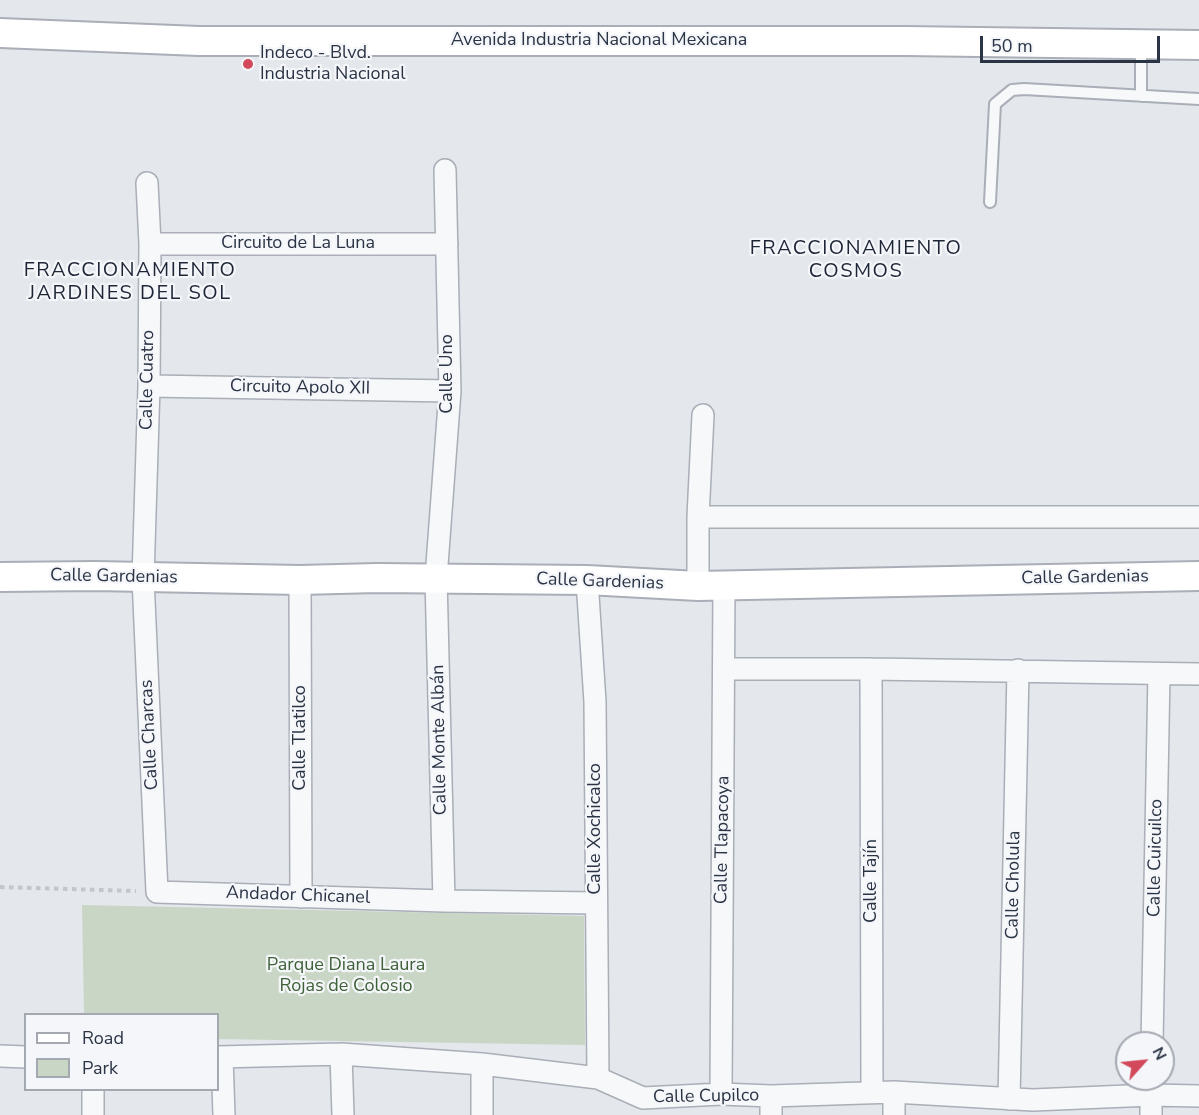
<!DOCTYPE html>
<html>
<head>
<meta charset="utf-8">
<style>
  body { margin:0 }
  #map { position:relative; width:1199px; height:1115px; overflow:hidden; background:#e4e7ec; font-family:"Nunito Sans",sans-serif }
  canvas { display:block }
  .legend { position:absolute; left:24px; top:1013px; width:195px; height:78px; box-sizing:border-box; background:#f4f6f9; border:2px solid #a4a8b1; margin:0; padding:8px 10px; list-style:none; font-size:18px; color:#2b3445 }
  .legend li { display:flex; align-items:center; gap:12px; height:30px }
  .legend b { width:30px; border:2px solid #a4a8b1 }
  .north { position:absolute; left:1115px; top:1031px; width:60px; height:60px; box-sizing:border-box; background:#f4f6f9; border:2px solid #a4a8b1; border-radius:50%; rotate:63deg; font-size:16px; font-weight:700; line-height:24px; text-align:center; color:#2b3445 }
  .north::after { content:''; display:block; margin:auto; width:21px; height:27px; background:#d1495b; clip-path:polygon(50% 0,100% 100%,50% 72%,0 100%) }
  .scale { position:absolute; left:980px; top:36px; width:180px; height:27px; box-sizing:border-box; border:3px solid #2b3445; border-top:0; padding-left:8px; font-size:18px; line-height:21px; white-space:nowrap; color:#2b3445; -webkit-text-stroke:4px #f4f6f9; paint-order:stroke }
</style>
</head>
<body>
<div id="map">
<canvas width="1199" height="1115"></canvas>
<ul class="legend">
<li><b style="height:8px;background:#fff"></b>Road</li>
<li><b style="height:16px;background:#c9d6c5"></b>Park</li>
</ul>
<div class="north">N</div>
<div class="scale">50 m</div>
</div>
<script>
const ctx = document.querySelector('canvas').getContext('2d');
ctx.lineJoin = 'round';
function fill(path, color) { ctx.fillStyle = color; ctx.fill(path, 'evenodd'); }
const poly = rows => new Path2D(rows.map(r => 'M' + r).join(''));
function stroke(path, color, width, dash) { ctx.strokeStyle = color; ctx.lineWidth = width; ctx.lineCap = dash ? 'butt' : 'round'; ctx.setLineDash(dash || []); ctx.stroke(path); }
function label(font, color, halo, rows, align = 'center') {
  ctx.font = font + ' "Nunito Sans",sans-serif'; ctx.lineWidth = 4.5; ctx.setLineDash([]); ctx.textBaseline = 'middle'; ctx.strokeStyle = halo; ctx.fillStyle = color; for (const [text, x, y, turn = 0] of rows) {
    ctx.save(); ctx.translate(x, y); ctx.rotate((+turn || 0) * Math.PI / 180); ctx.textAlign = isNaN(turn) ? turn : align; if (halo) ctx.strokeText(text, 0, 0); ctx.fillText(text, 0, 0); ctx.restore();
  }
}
fill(poly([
  [82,905,584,916,585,1045,218,1039,218,1014,84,1014]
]), '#c9d6c5');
const lane = poly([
  [1141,46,1141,96],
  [990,202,995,104,1012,90,1024,89,1199,99]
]);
const street = poly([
  [147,183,150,244,149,386,143,578,157,892,444,901,596,903],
  [150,244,447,244],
  [149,386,450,391],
  [698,517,1199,517],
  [300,580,301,897],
  [587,580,595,702,598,1078],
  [698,586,698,517,703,415],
  [725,669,871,669,1199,674],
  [871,669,872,1092],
  [444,901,436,578,450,391,445,170],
  [1152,1043,1159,674],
  [341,1054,343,1115],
  [0,1056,26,1057],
  [218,1057,341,1054,482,1064,598,1078,643,1098,721,1094,771,1096,894,1092,1033,1100,1151,1095,1199,1096],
  [222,1057,224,1115],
  [482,1064,482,1115],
  [1151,1079,1151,1115],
  [93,1090,93,1115],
  [721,1094,724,585],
  [771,1096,771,1115],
  [1009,1099,1018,670],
  [894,1115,894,1092]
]);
const secondary = poly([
  [0,33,199,41,905,41,1199,45],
  [0,577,95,576,300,580,377,578,587,580,698,586,1199,576]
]);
stroke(lane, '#a9aeb7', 14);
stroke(street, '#a9aeb7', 24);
stroke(secondary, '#a9aeb7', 32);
stroke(poly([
  [0,887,136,891]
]), '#c2c5cb', 4, [4.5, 4.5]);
stroke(lane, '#f7f8fa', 10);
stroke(street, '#f7f8fa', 21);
stroke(secondary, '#fff', 28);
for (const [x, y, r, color] of [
  [248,64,6,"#d1495b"]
]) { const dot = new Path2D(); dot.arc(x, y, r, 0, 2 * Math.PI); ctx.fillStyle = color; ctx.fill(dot); stroke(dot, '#f4f6f9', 2); }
label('18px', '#2b3445', '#f4f6f9', [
  ["Avenida Industria Nacional Mexicana",599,41],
  ["Circuito de La Luna",298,244],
  ["Calle Uno",448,374,-90],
  ["Calle Cuatro",148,380,-89],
  ["Circuito Apolo XII",300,388,1],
  ["Calle Gardenias",114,577,1],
  ["Calle Gardenias",1085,578,-1],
  ["Calle Gardenias",600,582,2],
  ["Calle Charcas",150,735,-93],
  ["Calle Tlatilco",301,738,-90],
  ["Calle Monte Albán",440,740,-91],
  ["Calle Xochicalco",596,829,-90],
  ["Calle Tlapacoya",723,840,-89],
  ["Calle Cuicuilco",1156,858,-89],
  ["Calle Tajín",872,881,-90],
  ["Calle Cholula",1014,885,-89],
  ["Andador Chicanel",298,896,2],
  ["Calle Cupilco",706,1097,-1]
]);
label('18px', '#2b3445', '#f4f6f9', [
  ["Indeco - Blvd.",260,54],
  ["Industria Nacional",260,75]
], 'left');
label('18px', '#3f6138', '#f4f6f9', [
  ["Parque Diana Laura",346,966],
  ["Rojas de Colosio",346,987]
]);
ctx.letterSpacing = '1.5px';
label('20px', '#1d2536', '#f4f6f9', [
  ["FRACCIONAMIENTO",856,249],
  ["COSMOS",856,272],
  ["FRACCIONAMIENTO",130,271],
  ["JARDINES DEL SOL",130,294]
]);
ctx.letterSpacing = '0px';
</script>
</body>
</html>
